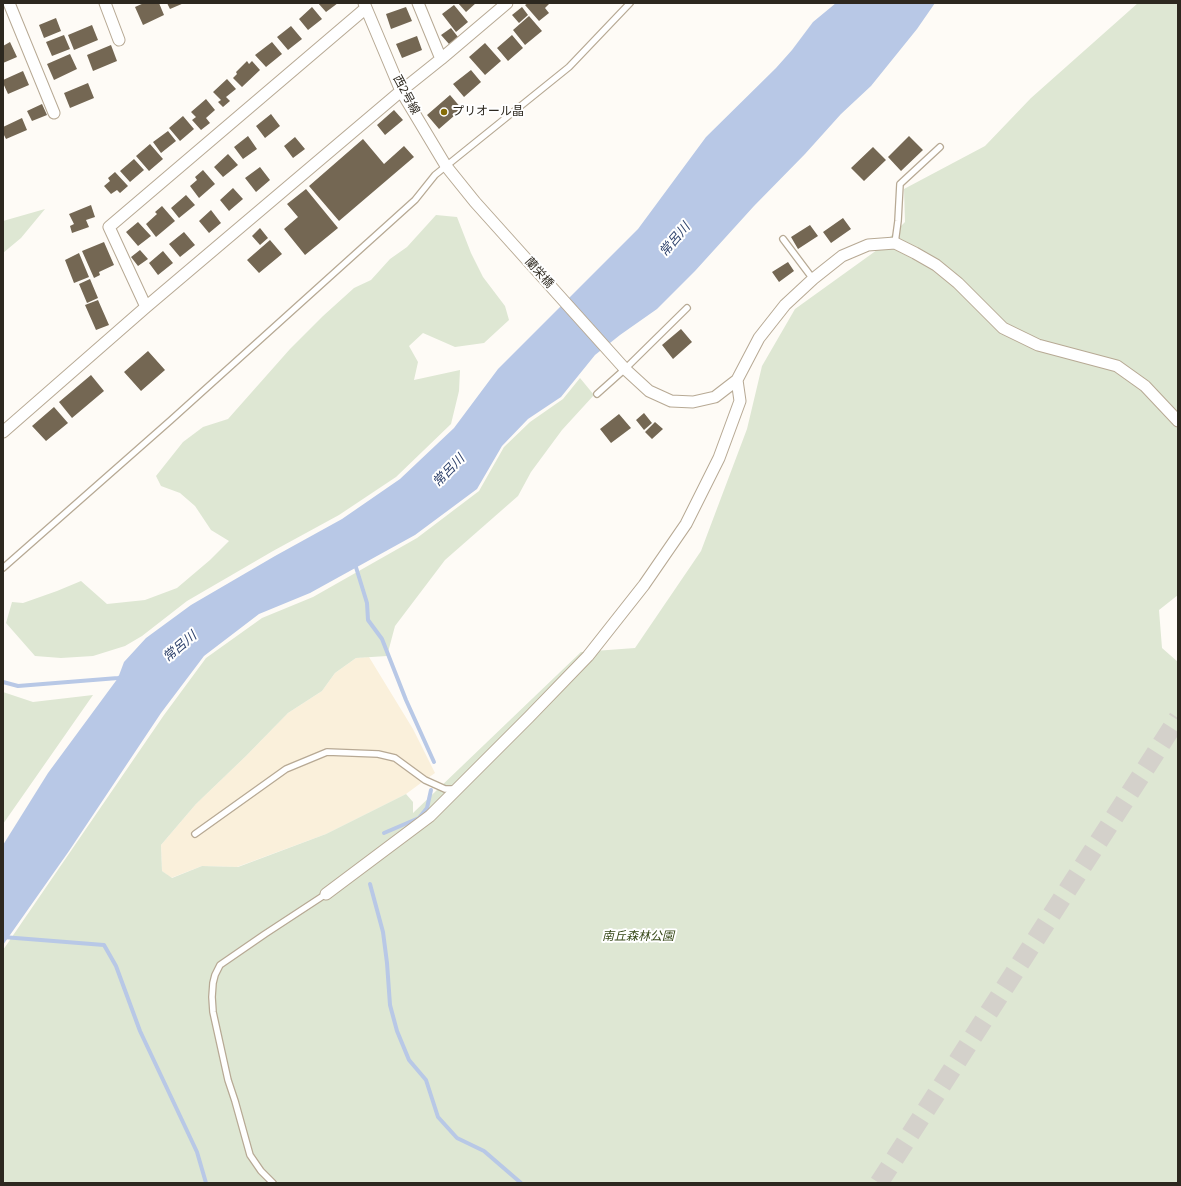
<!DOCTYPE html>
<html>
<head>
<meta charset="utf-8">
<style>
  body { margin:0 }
  #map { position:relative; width:1181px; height:1186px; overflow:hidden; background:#fefbf6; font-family:Bitter,serif }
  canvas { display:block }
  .frame { position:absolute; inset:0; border:4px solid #2d281f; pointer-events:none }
</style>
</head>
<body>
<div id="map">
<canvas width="1181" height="1186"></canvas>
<div class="frame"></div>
</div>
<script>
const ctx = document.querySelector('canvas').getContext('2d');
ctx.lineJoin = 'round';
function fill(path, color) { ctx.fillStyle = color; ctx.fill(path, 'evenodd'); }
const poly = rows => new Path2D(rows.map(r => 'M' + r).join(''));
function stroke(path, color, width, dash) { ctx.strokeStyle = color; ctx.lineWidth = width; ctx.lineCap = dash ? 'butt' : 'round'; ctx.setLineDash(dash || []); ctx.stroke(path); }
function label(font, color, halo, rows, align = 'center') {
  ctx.font = font + ' Bitter,"Noto Sans JP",serif'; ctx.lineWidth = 4; ctx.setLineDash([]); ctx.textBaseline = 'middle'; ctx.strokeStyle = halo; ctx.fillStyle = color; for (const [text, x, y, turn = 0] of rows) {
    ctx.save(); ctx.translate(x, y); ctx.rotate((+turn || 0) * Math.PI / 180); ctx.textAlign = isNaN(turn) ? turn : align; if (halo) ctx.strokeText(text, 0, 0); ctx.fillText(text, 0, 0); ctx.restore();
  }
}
fill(poly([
  [369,657,413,729,435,773,425,780,406,794,326,834,237,867,202,866,171,878,162,871,161,845,196,804,246,756,288,713,322,691,335,673,356,658]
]), '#faf0db');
fill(poly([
  [1138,3,1178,3,1178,595,1159,610,1162,648,1178,662,1178,1183,3,1183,3,950,164,715,206,658,262,618,313,597,417,538,479,491,504,447,530,422,563,399,580,378,594,395,562,430,531,472,518,496,445,560,395,626,387,656,356,658,335,673,322,691,288,713,246,756,196,804,161,845,162,871,172,878,202,866,238,867,326,834,406,794,413,802,413,813,581,652,635,648,701,551,747,429,762,366,795,309,877,250,905,222,904,189,985,146,1031,98],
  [45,209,21,238,3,253,3,221],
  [436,215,457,217,471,253,483,277,505,306,509,320,484,343,455,347,423,333,409,346,418,362,414,380,460,370,459,391,451,424,396,477,339,515,273,551,187,601,142,636,125,646,93,656,61,658,35,656,6,623,12,602,23,603,57,591,81,581,107,604,145,600,177,588,210,560,229,541,211,530,195,506,180,493,161,486,156,476,183,442,203,427,228,419,290,349,323,316,354,288,371,280,390,259,407,247],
  [3,692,33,702,93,695,3,824]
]), '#dee7d3');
fill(poly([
  [836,3,935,3,917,29,871,86,841,114,805,154,754,206,695,271,657,309,620,335,595,355,561,397,528,419,502,446,477,489,415,535,310,593,259,614,204,656,161,713,69,851,3,945,3,845,48,773,118,678,124,662,146,638,191,605,275,556,342,519,400,479,454,428,498,369,638,229,706,137,776,68,792,50,813,22]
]), '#b8c8e6');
stroke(poly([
  [355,564,367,603,368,620,382,639,406,700,434,762],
  [3,682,18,686,118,678,123,677],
  [384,833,419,818,427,808,431,790],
  [370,884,383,932,387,963,390,1005,397,1031,409,1060,426,1080,438,1117,457,1138,484,1151,521,1183],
  [3,937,104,945,116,966,140,1031,197,1152,206,1183]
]), '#b8c8e6', 4);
fill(poly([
  [144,3,159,3,164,15,143,25,135,7],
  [167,3,184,3,170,9],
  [318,3,338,3,326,12],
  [458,3,476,3,466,12],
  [528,3,548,3,549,4,545,8,549,13,539,21,525,5],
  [454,5,468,22,456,32,442,14],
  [312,7,322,19,308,30,299,19],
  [406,7,412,21,391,29,386,14],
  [522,7,528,15,519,23,512,15],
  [529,16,542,31,525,45,513,30],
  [56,18,61,31,44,38,39,25],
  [92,25,98,40,74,50,68,35],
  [291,26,302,39,288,50,277,37],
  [451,28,458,37,449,44,441,35],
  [64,35,70,49,52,56,46,42],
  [512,35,523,48,508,61,497,48],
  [417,36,422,50,402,58,396,44],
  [10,42,17,57,3,63,3,46],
  [272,42,282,54,266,67,255,55],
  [485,43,501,61,485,75,469,57],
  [111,45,117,61,93,71,87,55],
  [70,54,77,69,54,80,47,64],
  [247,61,249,64,252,61,260,70,242,87,233,78,237,74,236,72],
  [471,70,481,82,464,97,453,84],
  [23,71,29,85,8,94,3,83,3,80],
  [227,79,236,89,226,97,230,101,223,107,218,102,221,100,213,92],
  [88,83,94,98,70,108,64,93],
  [450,95,462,109,439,129,427,115],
  [206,99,215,110,206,118,210,123,201,130,192,120,196,117,191,112],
  [42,104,47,115,32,121,27,111],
  [394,110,403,120,385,135,377,125],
  [271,114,280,126,265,138,256,126],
  [183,116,194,129,180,141,169,128],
  [22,118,27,130,6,139,3,133,3,127],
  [168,131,176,141,161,153,153,142],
  [248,136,257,149,243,159,234,147],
  [909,136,923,150,901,171,888,157],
  [295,137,305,149,293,158,284,146],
  [363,139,384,164,404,146,414,157,339,221,309,186],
  [150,144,163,159,149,171,136,156],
  [873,147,886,160,864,181,851,168],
  [228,154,238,165,223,177,214,167],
  [134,159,144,170,130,182,120,171],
  [260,167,270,180,256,192,245,178],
  [203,170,215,184,199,198,190,186,197,180,195,177],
  [115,172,128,186,120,193,117,190,111,194,104,186,110,181,108,178],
  [233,188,243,199,229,211,220,200],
  [306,189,338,228,305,255,284,229,298,217,287,204],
  [186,195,195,205,179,218,171,208],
  [91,205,95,217,86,220,89,227,72,233,70,226,74,224,69,214],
  [162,206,175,221,156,237,146,224,157,214,155,212],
  [211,210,221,223,209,233,199,221],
  [843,218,851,229,831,243,823,232],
  [138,222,151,236,138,246,126,232],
  [810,225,818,236,798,249,791,237],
  [260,228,268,238,260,245,252,236],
  [184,232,195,245,180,257,169,244],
  [270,240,282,254,259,273,247,260],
  [104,242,114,265,99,272,100,275,94,278,82,251],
  [140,250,148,259,138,266,131,257],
  [163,251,173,263,158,275,149,263],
  [79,253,89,277,74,283,65,260],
  [788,262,794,271,779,282,772,272],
  [90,279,98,298,87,303,79,284],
  [98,300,109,325,96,330,85,305],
  [681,329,692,342,673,359,662,345],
  [148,351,165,370,141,391,124,372],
  [91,375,104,391,72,418,59,402],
  [54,407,68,423,46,441,32,426],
  [644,413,652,423,644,430,636,420],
  [619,414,631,428,611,443,600,429],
  [655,422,663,429,652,439,645,432]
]), '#746753');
stroke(poly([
  [879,1183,1178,718]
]), '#d4d1cb', 19, [19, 10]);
const lane = poly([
  [783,239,813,279],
  [895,243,898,221,900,184,940,147],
  [597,394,625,369,687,308],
  [3,568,171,420,415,200,435,175,569,67,630,3],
  [195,834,286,769,327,752,378,754,395,758,425,780,445,789,457,789],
  [273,1183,261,1171,250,1155,235,1101,228,1080,213,1012,212,997,213,983,215,975,220,965,265,934,326,894]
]);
const street = poly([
  [9,3,54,113],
  [105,3,119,40],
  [364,3,401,91,446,166,475,202,625,369,649,391,671,401,693,402,715,397,737,380,759,338,785,305,813,279,842,256,868,245,895,243,915,253,936,265,958,283,1003,328,1038,345,1117,366,1145,386,1178,421],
  [418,3,441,59],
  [146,307,109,227,366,8],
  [3,432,146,307,401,91,441,59,507,3],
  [326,894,430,816,529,717,588,656,644,585,686,524,719,458,740,401,737,380]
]);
stroke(lane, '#b7a994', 8);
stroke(street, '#b7a994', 13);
stroke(lane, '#fff', 5.5);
stroke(street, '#fff', 11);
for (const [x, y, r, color] of [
  [444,112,4,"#856c08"]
]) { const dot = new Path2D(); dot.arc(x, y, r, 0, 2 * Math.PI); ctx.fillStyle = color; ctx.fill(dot); stroke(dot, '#fff', 1.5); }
label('12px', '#2d281f', '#fff', [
  ["西2号線",406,95,62],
  ["蘭栄橋",539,273,48]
]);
label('12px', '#2d281f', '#fff', [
  ["プリオール晶",452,112]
], 'left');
label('italic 12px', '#364817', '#fff', [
  ["南丘森林公園",638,937]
]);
label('italic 13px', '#2e426c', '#fff', [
  ["常呂川",675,240,-50],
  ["常呂川",449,471,-46],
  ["常呂川",180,647,-40]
]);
</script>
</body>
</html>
